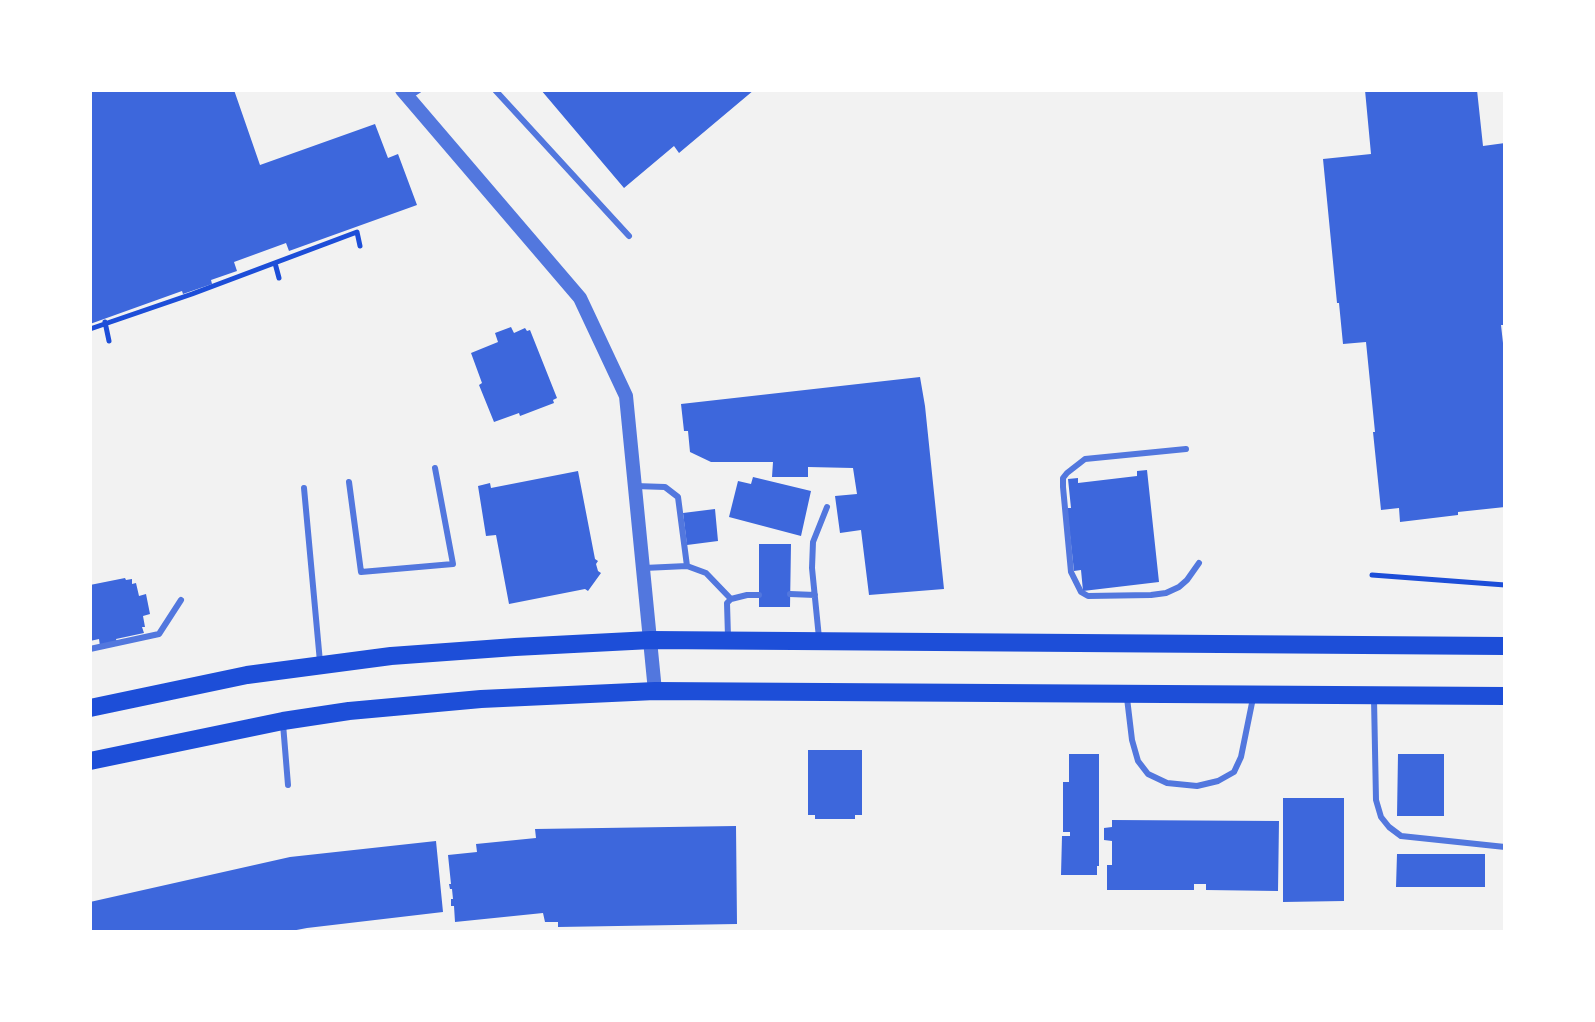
<!DOCTYPE html>
<html>
<head>
<meta charset="utf-8">
<style>
  body { margin:0 }
  #map { position:relative; width:1595px; height:1022px; overflow:hidden; background:#f2f2f2; font-family:"Titillium Web",sans-serif }
  canvas { display:block }
  .frame { position:absolute; inset:0; border:92px solid #fff; pointer-events:none }
</style>
</head>
<body>
<div id="map">
<canvas width="1595" height="1022"></canvas>
<div class="frame"></div>
</div>
<script>
const ctx = document.querySelector('canvas').getContext('2d');
ctx.lineJoin = 'round';
function fill(path, color) { ctx.fillStyle = color; ctx.fill(path, 'evenodd'); }
const poly = rows => new Path2D(rows.map(r => 'M' + r).join(''));
function stroke(path, color, width, dash) { ctx.strokeStyle = color; ctx.lineWidth = width; ctx.lineCap = dash ? 'butt' : 'round'; ctx.setLineDash(dash || []); ctx.stroke(path); }
fill(poly([
  [90,90,234,90,260,165,375,124,388,158,398,154,417,205,289,251,286,243,234,262,237,271,211,280,212,284,183,294,182,291,90,324],
  [541,90,754,90,679,153,674,146,624,188],
  [1365,90,1477,90,1483,146,1505,143,1505,325,1501,325,1503,343,1505,343,1505,507,1458,512,1458,515,1400,522,1399,508,1381,510,1373,432,1375,432,1366,342,1343,344,1339,303,1337,303,1323,159,1371,154],
  [511,327,514,333,525,328,527,331,530,330,557,398,553,400,554,403,520,416,519,413,494,422,479,385,482,383,471,353,498,342,495,333],
  [920,377,925,406,944,589,869,595,861,530,840,533,835,496,857,494,853,468,808,467,808,477,772,477,773,462,711,462,690,452,688,431,684,431,681,404],
  [1147,470,1159,582,1083,591,1081,570,1074,571,1067,508,1071,508,1068,479,1078,478,1078,483,1137,476,1137,471],
  [578,471,595,559,598,561,596,564,598,571,601,573,588,591,585,589,509,604,496,535,486,536,478,486,490,483,491,488],
  [753,477,811,491,801,536,729,517,738,481,751,484],
  [715,509,718,541,687,545,683,513],
  [759,544,791,544,790,607,759,607],
  [125,578,126,580,132,579,132,584,136,583,139,596,146,594,150,614,143,616,145,627,142,627,144,633,116,639,117,642,100,646,99,639,90,641,90,585],
  [808,750,862,750,862,815,855,815,855,819,815,819,815,815,808,815],
  [1069,754,1099,754,1099,866,1097,866,1097,875,1061,875,1062,836,1070,836,1070,832,1063,832,1063,782,1069,782],
  [1398,754,1444,754,1444,816,1397,816],
  [1283,798,1344,798,1344,901,1283,902],
  [1112,820,1279,821,1278,891,1206,890,1206,884,1194,884,1194,890,1107,890,1107,865,1112,865,1112,841,1104,840,1104,828,1112,827],
  [736,826,737,924,558,927,558,922,545,922,543,913,455,922,454,906,451,906,451,899,453,899,452,889,450,889,449,884,451,884,448,855,477,852,476,844,536,838,535,829],
  [436,841,443,912,307,928,286,932,90,932,90,902,290,857],
  [1397,854,1485,854,1485,887,1396,887]
]), '#3d67dc');
stroke(poly([
  [275,263,279,278],
  [105,322,109,341],
  [90,329,192,294,357,232,360,246],
  [1372,575,1505,585]
]), '#1d4ed8', 5);
stroke(poly([
  [495,90,629,236],
  [408,97,419,90],
  [1186,449,1085,459,1067,473,1063,478,1063,487,1071,572,1081,592,1088,596,1151,595,1166,593,1179,587,1187,580,1199,563],
  [349,482,361,572,453,564,435,468],
  [635,486,665,487,678,497,687,566],
  [304,488,320,662],
  [644,568,687,566,706,573,731,599],
  [790,594,815,595],
  [728,637,727,603,731,599,747,595,759,595],
  [819,638,812,568,813,542,827,507],
  [90,649,159,634,181,600],
  [1127,698,1132,740,1138,761,1148,774,1167,783,1197,786,1218,781,1234,772,1241,757,1253,698],
  [1374,699,1376,800,1381,817,1389,827,1401,836,1505,847],
  [283,724,288,785]
]), '#5277de', 6);
stroke(poly([
  [402,90,580,298,626,396,655,691]
]), '#5277de', 14);
stroke(poly([
  [90,708,247,675,391,656,515,647,651,640,1505,646],
  [90,761,283,721,349,711,481,699,655,691,1505,696]
]), '#1d4ed8', 18);
</script>
</body>
</html>
